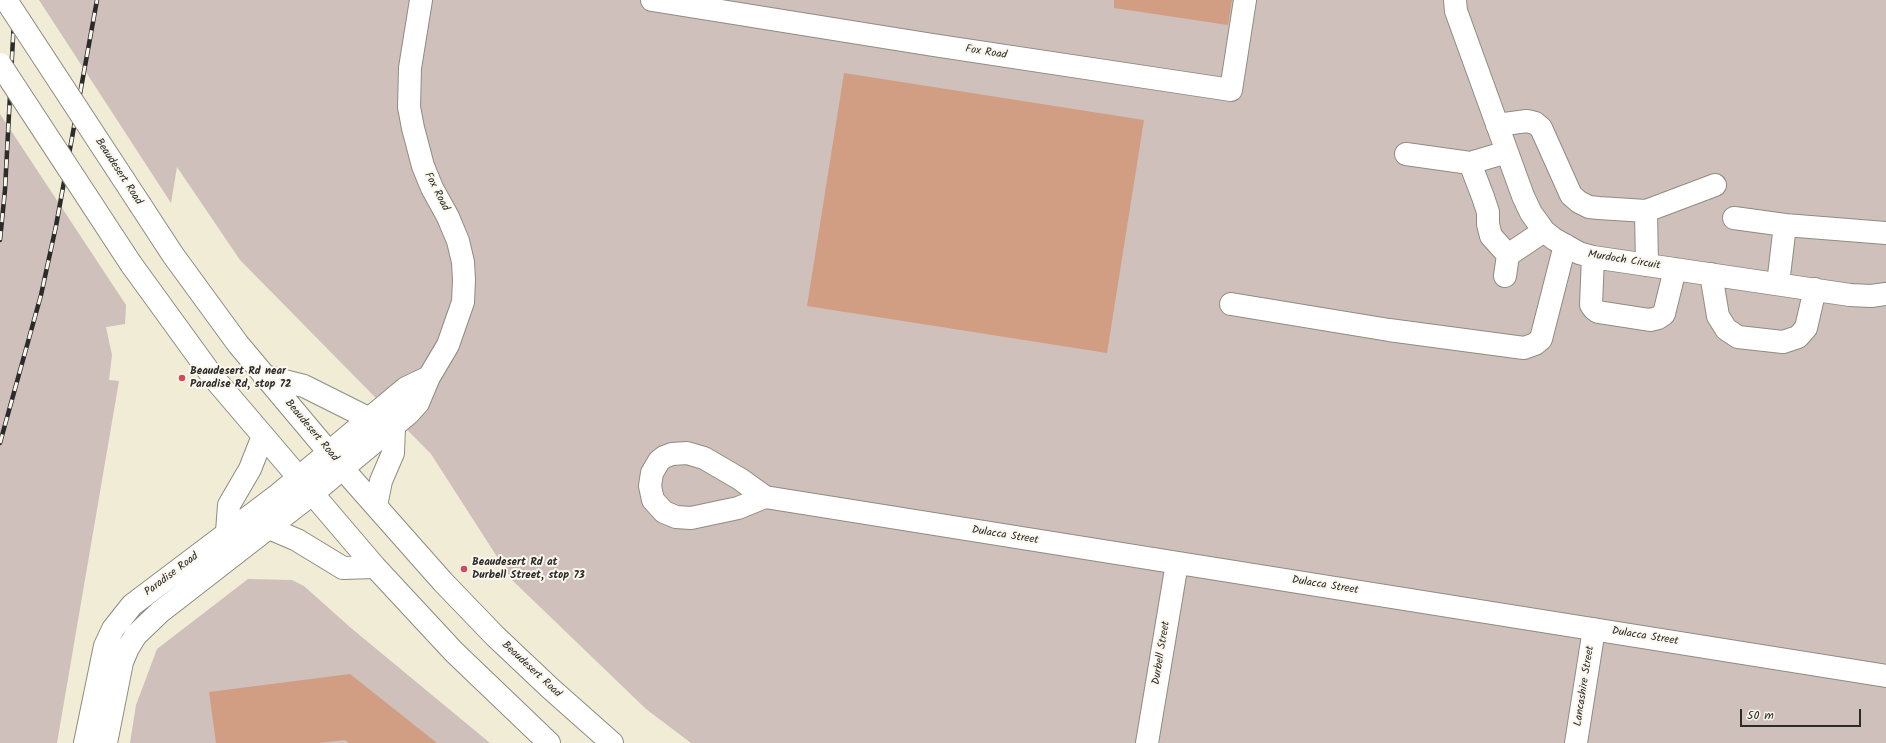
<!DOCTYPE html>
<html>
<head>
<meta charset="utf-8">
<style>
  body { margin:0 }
  #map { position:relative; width:1886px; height:743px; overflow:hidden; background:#f1ecd5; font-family:Kalam,sans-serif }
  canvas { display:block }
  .scale { position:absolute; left:1740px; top:709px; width:121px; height:18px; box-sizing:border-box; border:2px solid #2b2b2b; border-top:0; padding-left:5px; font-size:12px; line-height:14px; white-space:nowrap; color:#2b2b2b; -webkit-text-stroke:3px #fbf7ec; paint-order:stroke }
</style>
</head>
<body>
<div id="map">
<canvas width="1886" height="743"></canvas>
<div class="scale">50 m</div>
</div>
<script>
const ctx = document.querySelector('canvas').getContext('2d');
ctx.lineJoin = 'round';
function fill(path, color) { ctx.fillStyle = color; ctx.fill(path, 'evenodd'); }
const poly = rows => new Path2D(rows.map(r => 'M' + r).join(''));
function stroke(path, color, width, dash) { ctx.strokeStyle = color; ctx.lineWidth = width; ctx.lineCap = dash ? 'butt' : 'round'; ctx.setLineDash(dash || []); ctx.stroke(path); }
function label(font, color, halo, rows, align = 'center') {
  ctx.font = font + ' Kalam,sans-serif'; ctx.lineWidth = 4; ctx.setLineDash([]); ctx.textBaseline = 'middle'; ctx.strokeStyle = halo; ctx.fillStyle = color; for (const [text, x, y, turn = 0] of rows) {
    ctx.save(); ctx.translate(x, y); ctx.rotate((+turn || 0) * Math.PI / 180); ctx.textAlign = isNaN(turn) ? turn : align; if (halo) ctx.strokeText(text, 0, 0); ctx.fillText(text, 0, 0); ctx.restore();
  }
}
fill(poly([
  [39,0,1886,0,1886,743,691,743,646,709,512,580,431,454,240,260,177,167,171,203],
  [0,114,126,305,125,324,106,327,112,355,109,380,119,381,57,743,0,743],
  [248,579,292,580,304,586,351,628,490,743,130,743,136,705,157,649]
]), '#cfc0bb');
fill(poly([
  [1114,0,1232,0,1228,25,1114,8],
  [844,73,1144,120,1107,353,807,306],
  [350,674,437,743,349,743,345,740,319,743,216,743,209,692]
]), '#d19e83');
const minor = poly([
  [652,0,933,45,1231,90,1245,0],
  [1455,0,1456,11,1523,196,1531,213,1544,231,1554,239,1579,253,1593,257,1850,295,1871,296,1886,294],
  [1497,125,1527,121,1535,123,1541,128,1571,195,1579,202,1589,207,1599,208,1646,211,1647,265],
  [1406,154,1470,163,1507,152],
  [1470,163,1483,197,1488,212,1488,224,1491,236,1508,255,1505,276],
  [1646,211,1715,185],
  [1734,218,1785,225,1886,233],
  [1508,255,1544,231],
  [1593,257,1591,305,1594,309,1598,312,1650,320,1658,318,1664,314,1675,269],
  [1711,274,1718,316,1726,329,1738,337,1783,342,1798,337,1806,328,1815,289],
  [1778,284,1785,225],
  [1231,304,1389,330,1524,348,1535,344,1541,339,1565,245],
  [765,497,738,508,691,518,676,517,664,512,653,500,650,486,652,473,659,461,664,457,672,454,687,453,704,458,740,479,765,497,1886,676],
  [85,743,105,646,113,629,132,605,279,494,406,388,429,377],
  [106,743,122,662,128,648,136,635,160,612,312,494,408,414,418,403,429,377,448,345,463,302,464,280,463,262,458,241,448,217,432,188,423,166,413,128,409,107,410,68,421,0],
  [1147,743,1177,563],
  [1576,743,1594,629]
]);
const highway = poly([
  [141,206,173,255,238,344,343,469,443,582,495,636,550,688,612,743],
  [131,264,213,377,375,567,454,652,549,743],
  [264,376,304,386,370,419],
  [376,506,381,481,393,453,394,426],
  [269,528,297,540,343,568,375,567],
  [227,532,229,505,250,469,263,436]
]);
stroke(minor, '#8e8c80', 24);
stroke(highway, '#8e8c80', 24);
stroke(minor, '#fff', 22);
stroke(highway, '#fff', 22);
const rail = poly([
  [0,240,5,190,15,0],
  [0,443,41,295,56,226,97,0]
]);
stroke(rail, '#2b2b2b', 4.5);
stroke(rail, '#fbf7ec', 3, [9]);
const highwayBridge = poly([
  [6,0,141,206],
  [0,64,131,264]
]);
stroke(highwayBridge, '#8e8c80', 24, []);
stroke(highwayBridge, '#fff', 22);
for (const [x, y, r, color] of [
  [182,378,4,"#d1495b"],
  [464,569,4,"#d1495b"]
]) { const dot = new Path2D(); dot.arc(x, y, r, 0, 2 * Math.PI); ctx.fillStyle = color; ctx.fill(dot); stroke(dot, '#fbf7ec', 1.5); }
label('11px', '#2b2b2b', '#fbf7ec', [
  ["Fox Road",986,53,9],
  ["Beaudesert Road",118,172,57],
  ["Fox Road",436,192,63],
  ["Murdoch Circuit",1624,261,9],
  ["Beaudesert Road",311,431,50],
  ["Dulacca Street",1005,536,9],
  ["Paradise Road",172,575,-37],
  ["Dulacca Street",1325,586,9],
  ["Dulacca Street",1645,637,9],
  ["Durbell Street",1162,653,-81],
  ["Beaudesert Road",531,670,43],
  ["Lancashire Street",1585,686,-81]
]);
label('bold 11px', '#2b2b2b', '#fbf7ec', [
  ["Beaudesert Rd near",190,372],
  ["Paradise Rd, stop 72",190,385],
  ["Beaudesert Rd at",472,563],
  ["Durbell Street, stop 73",472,576]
], 'left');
</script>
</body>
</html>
